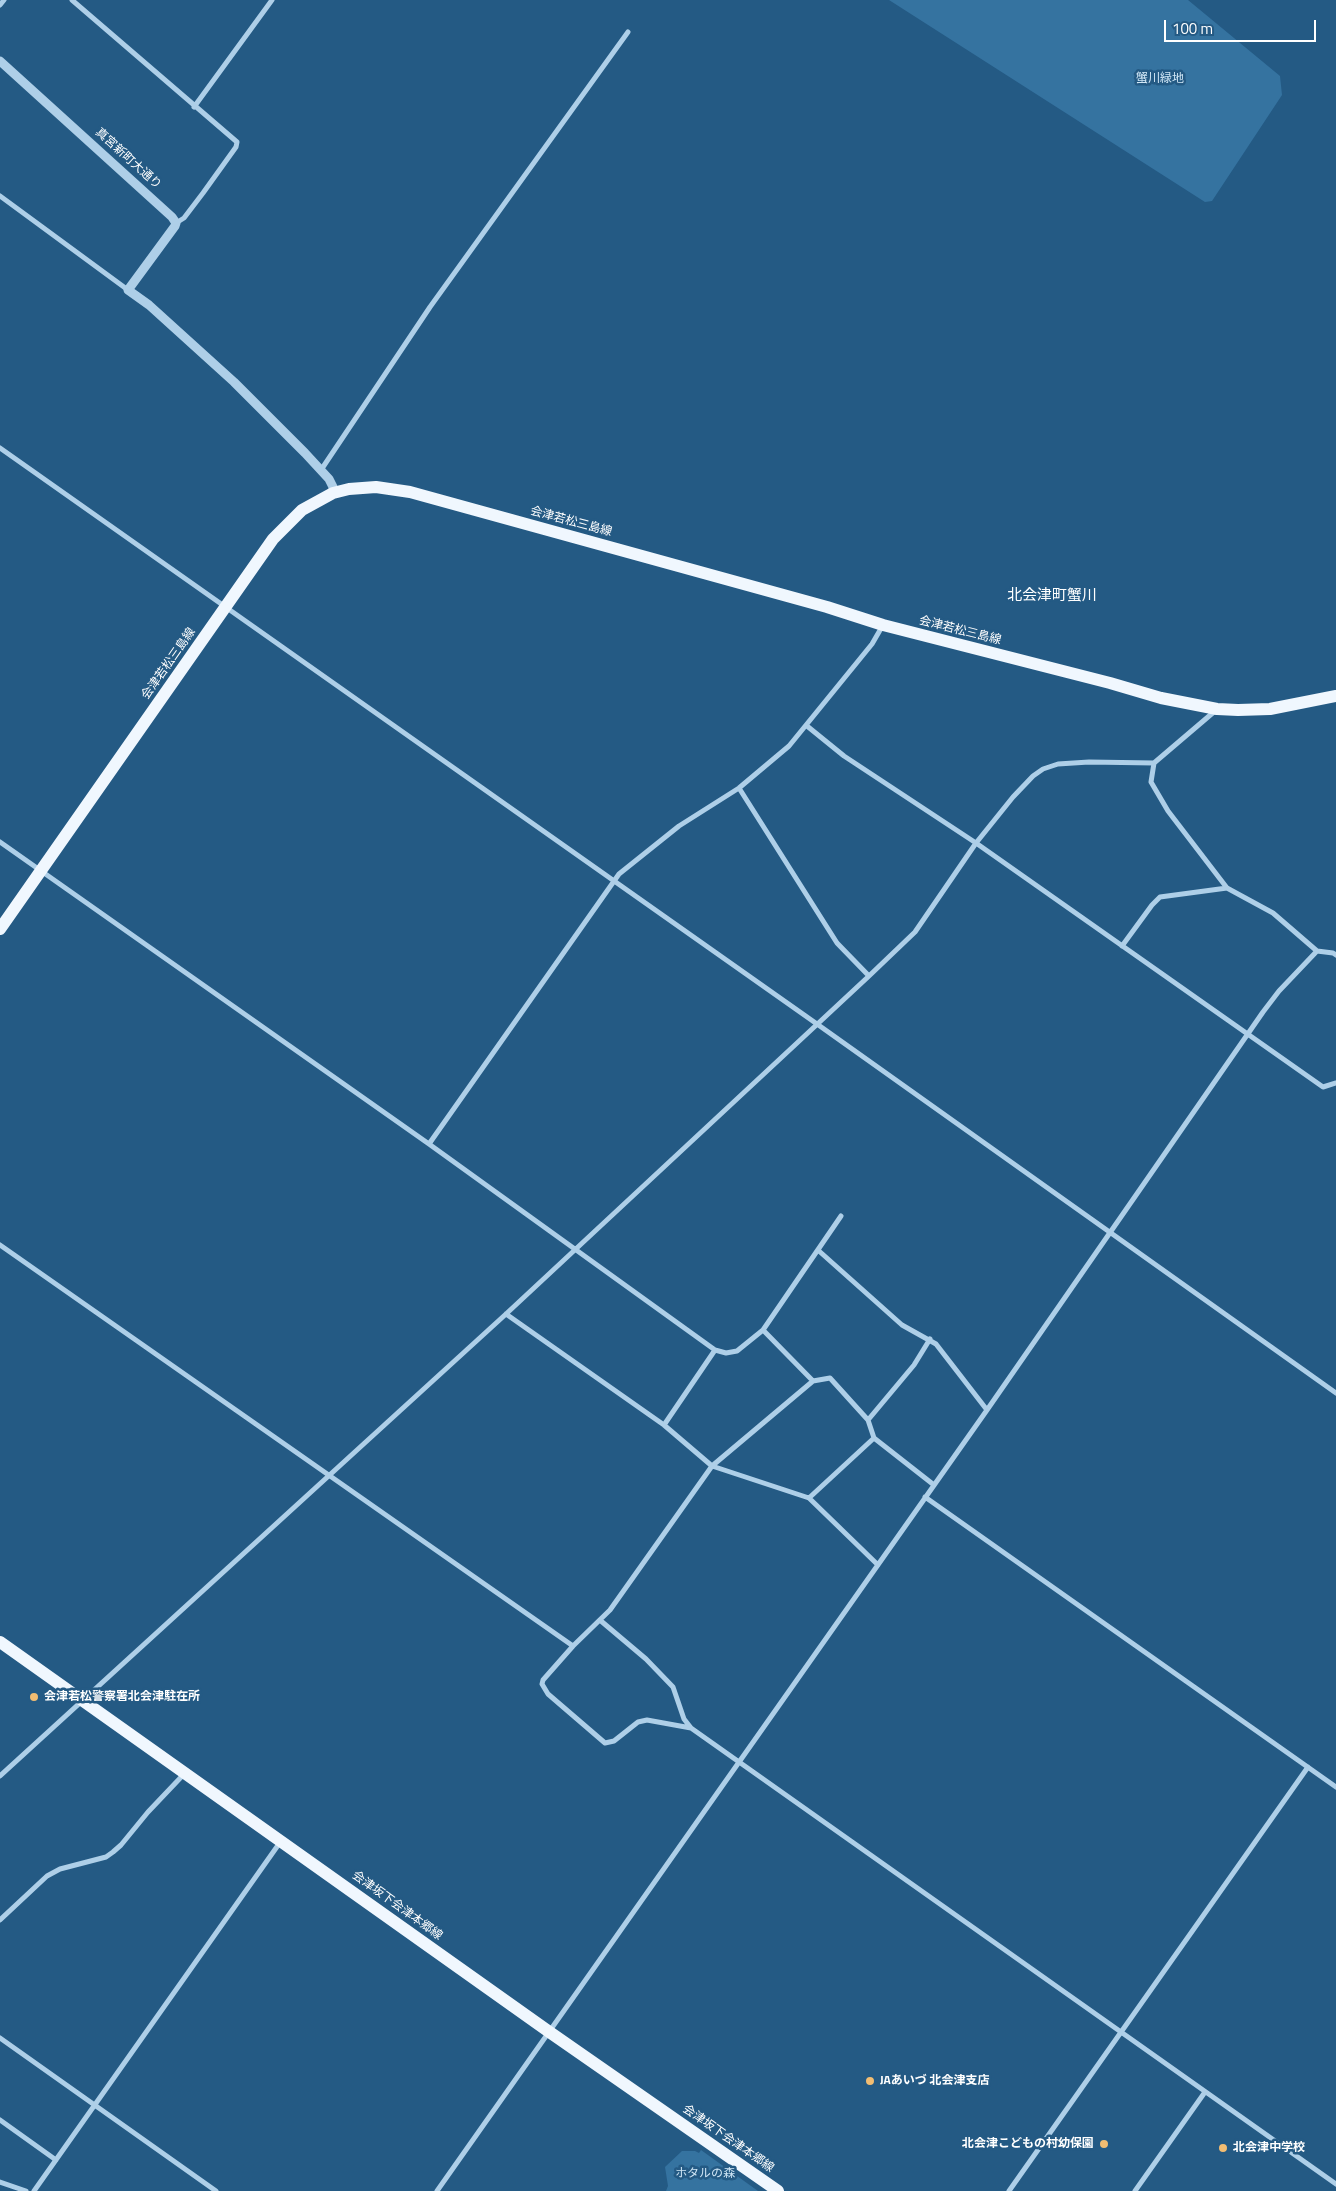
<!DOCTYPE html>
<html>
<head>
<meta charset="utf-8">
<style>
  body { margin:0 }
  #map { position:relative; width:1336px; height:2191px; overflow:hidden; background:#245a84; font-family:"Titillium Web",sans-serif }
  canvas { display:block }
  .scale { position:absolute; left:1164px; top:20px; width:152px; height:22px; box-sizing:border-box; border:2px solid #fff; border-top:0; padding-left:6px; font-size:15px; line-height:18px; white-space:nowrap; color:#fff; -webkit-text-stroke:4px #245a84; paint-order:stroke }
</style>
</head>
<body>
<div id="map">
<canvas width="1336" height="2191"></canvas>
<div class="scale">100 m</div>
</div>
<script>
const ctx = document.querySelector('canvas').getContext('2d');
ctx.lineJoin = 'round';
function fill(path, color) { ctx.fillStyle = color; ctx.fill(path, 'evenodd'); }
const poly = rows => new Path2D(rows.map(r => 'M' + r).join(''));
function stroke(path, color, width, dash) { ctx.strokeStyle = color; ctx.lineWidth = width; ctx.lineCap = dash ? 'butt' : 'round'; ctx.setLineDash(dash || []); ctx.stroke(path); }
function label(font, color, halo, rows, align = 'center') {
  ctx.font = font + ' "Titillium Web","Noto Sans JP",sans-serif'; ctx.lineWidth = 5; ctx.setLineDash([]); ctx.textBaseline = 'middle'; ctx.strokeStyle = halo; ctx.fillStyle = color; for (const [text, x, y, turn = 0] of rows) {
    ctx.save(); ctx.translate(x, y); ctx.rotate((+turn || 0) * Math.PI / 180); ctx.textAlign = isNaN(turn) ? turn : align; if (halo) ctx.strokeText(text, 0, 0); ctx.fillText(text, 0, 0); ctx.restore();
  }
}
fill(poly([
  [889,0,1188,0,1280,76,1282,95,1212,201,1205,202],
  [701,2150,758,2191,666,2191,668,2186,665,2167,682,2151,695,2151,699,2153]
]), '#3573a0');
stroke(poly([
  [72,0,237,142,236,147,203,193,184,218,176,223],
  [0,5,4,0],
  [194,107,272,0],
  [0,196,128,290],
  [0,448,817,1024,1336,1393],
  [321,470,430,307,628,32],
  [1215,711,1154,763,1151,782,1168,811,1227,888],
  [807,726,844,756,976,843,1323,1087,1336,1083],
  [739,788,837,943,869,976],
  [0,842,429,1144,715,1350,726,1353,737,1351,763,1330,841,1216],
  [1122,946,1152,905,1160,897,1227,888,1273,913,1317,951,1333,953,1336,955],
  [429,1144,619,874,679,826,739,788,789,746,872,644,883,625],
  [0,1245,573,1646],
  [819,1251,902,1325,936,1344,987,1410],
  [506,1314,664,1425,712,1466,809,1498,878,1565],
  [763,1330,813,1381],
  [868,1420,914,1365,930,1339],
  [664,1425,715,1350],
  [874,1438,934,1485],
  [925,1497,1336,1787],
  [601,1621,646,1659,673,1687,684,1719,691,1728,1336,2184],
  [691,1728,647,1720,638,1722,614,1741,605,1743,548,1694,542,1684,543,1680,573,1646,610,1610,712,1466,813,1381,830,1378,868,1420,874,1438,809,1498],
  [0,1776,506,1314,869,976,915,932,976,843,1013,797,1033,776,1043,769,1058,764,1089,762,1154,763],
  [0,1920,47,1876,60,1869,106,1857,113,1852,121,1845,148,1812,185,1773],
  [0,2038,216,2191],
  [0,2120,56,2160],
  [0,2182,26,2191],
  [34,2191,281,1841],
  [437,2191,987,1410,1263,1012,1279,991,1317,951],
  [1009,2191,1308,1767],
  [1135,2191,1205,2092]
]), '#aecfe8', 5);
stroke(poly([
  [0,61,172,217,176,223,175,226,128,290,149,305,234,382,305,453,329,479,333,487,333,493]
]), '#aecfe8', 9);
stroke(poly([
  [0,929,273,539,302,510,333,493,349,489,376,487,410,492,827,607,883,625,1110,683,1161,698,1217,709,1238,710,1270,709,1336,696],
  [0,1642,548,2031,778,2191]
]), '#f0f7fe', 12);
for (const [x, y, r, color] of [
  [34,1697,5,"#f2bd72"],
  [870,2081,5,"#f2bd72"],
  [1104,2144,5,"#f2bd72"],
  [1223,2148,5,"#f2bd72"]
]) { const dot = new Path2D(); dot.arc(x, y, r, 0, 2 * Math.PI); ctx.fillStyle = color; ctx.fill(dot); stroke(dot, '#245a84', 2); }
label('12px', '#d1e7f6', '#245a84', [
  ["蟹川緑地",1160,79],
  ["ホタルの森",705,2174]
]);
label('12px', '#fff', '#245a84', [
  ["真宮新町大通り",128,159,42],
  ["会津若松三島線",571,522,15],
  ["会津若松三島線",960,631,14],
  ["会津若松三島線",169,664,-55],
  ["会津坂下会津本郷線",397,1906,36],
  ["会津坂下会津本郷線",728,2139,35]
]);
label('bold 12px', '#fff', '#245a84', [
  ["会津若松警察署北会津駐在所",44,1697],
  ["JAあいづ 北会津支店",880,2081],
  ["北会津こどもの村幼保園",1094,2144,"right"],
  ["北会津中学校",1233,2148]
], 'left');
label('15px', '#fff', '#245a84', [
  ["北会津町蟹川",1052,596]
]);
</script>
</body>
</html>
